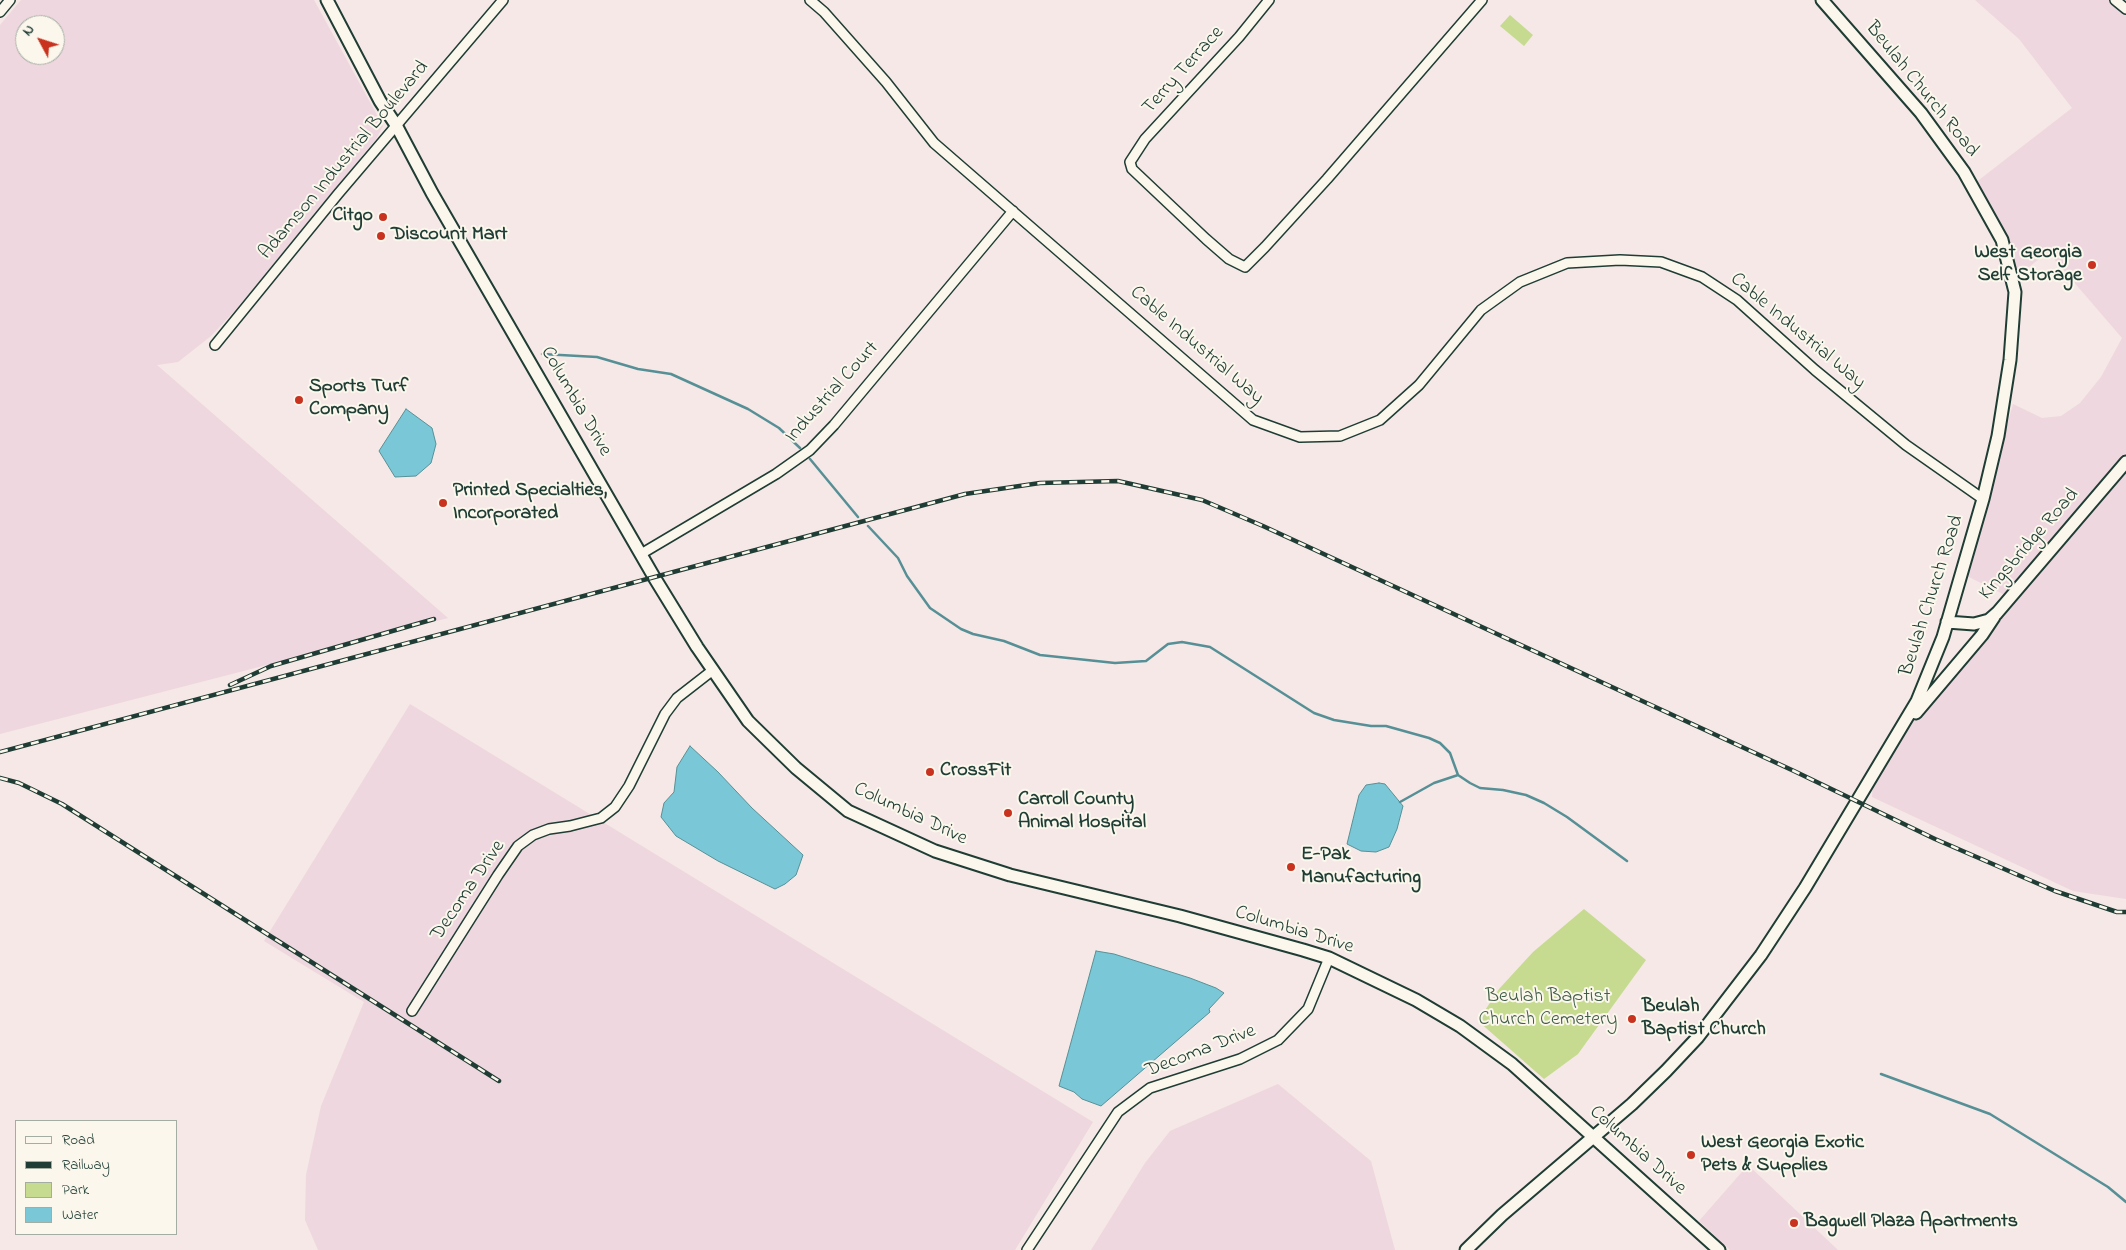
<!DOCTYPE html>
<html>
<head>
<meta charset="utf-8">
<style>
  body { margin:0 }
  #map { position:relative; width:2126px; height:1250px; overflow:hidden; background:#f5e8e6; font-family:"Indie Flower",sans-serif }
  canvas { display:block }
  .legend { position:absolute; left:15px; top:1120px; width:162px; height:115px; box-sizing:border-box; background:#fbf7ec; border:1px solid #a3ada2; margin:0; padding:6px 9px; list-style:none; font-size:15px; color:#1f3d34 }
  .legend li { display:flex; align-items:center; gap:10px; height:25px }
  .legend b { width:25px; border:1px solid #a3ada2 }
  .north { position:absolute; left:15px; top:15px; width:50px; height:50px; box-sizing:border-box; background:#fbf7ec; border:1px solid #a3ada2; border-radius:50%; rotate:310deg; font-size:14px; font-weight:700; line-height:20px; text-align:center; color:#1f3d34 }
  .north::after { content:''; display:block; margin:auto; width:18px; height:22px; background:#c8321e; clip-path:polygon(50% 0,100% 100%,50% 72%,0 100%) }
</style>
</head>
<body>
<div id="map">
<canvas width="2126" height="1250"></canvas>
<ul class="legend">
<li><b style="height:6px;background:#fbf7ec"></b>Road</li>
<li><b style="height:6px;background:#1f3d34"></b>Railway</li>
<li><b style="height:14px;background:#c6db90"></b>Park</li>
<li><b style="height:14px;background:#7ac8d7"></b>Water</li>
</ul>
<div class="north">N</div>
</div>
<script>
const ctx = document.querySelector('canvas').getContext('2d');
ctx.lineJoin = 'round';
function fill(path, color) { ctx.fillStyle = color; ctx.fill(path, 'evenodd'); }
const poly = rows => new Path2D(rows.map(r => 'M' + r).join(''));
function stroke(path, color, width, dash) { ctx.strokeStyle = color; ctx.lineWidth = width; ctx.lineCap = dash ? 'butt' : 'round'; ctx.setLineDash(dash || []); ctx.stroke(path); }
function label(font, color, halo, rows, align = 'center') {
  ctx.font = font + ' "Indie Flower",sans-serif'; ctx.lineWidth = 4; ctx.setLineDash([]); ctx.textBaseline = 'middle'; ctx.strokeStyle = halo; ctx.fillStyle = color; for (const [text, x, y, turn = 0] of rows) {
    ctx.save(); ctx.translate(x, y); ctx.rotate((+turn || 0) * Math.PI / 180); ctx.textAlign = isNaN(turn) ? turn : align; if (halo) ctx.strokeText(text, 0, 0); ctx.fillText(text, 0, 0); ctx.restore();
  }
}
fill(poly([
  [21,0,314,0,383,126,376,139,239,306,211,336,178,362,157,365,448,618,0,734,0,25],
  [25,25,55,25,55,55,25,55],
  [1975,0,2126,0,2126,453,2005,595,1965,575,2013,404,2042,418,2061,416,2080,403,2101,377,2122,338,2048,252,2015,278,1975,183,2072,108,2019,39],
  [2126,472,2126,899,2073,891,1872,797,1873,783,1912,723],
  [410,704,1093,1122,1015,1250,318,1250,305,1220,306,1175,321,1106,364,1002,264,941],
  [1278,1084,1371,1161,1395,1250,1091,1250,1145,1163,1170,1131],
  [1748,1165,1838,1250,1730,1250,1699,1221]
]), '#eed7de');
fill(poly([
  [1510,15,1533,35,1524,46,1500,26],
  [1584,909,1646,960,1578,1054,1544,1079,1478,1021,1499,989,1533,952]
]), '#c6db90');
const water = poly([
  [406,409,432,428,436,444,431,463,416,476,395,477,379,451,406,409],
  [690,746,718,772,752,808,803,855,796,875,785,884,775,889,718,861,676,836,661,817,664,803,674,792,677,767,690,746],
  [1379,783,1385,784,1403,806,1397,829,1389,847,1376,852,1361,851,1347,844,1359,795,1366,785,1379,783],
  [1096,951,1114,954,1190,978,1216,988,1224,993,1209,1009,1210,1012,1101,1106,1082,1099,1074,1092,1059,1086,1096,951]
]);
fill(water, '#7ac8d7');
stroke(water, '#569096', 1);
stroke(poly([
  [542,354,597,357,638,369,671,374,748,409,779,428,800,448],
  [810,459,858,517],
  [868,526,898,558,907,576,930,608,961,629,973,634,1004,641,1040,655,1115,663,1146,661,1168,644,1182,642,1210,647,1314,713,1334,720,1371,726,1386,726,1429,738,1440,743,1450,753,1458,775,1470,783,1480,788,1503,790,1526,795,1544,803,1567,817,1627,861],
  [1400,802,1434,783,1458,775],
  [1881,1074,1990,1114,2108,1187,2126,1202]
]), '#569096', 2.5);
const street = poly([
  [810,0,824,12,886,82,934,143,1253,420,1300,437,1340,436,1380,420,1419,385,1481,310,1520,282,1567,263,1620,260,1661,262,1702,277,1737,300,1815,370,1906,445,1983,499],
  [1269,0,1239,37,1145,139,1130,162,1132,169,1206,239,1229,259,1245,267,1265,247,1327,179,1482,0],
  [2115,0,2126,9],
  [0,12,10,0],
  [215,345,338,194,503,0],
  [641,554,776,474,810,450,834,425,1013,211],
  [412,1011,498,875,518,846,533,835,549,829,570,826,601,818,615,807,629,786,665,714,677,698,713,670],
  [1027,1250,1118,1112,1150,1088,1240,1059,1278,1040,1308,1009,1329,958]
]);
const secondary = poly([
  [327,0,380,101,396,125,432,193,654,577,697,647,748,721,796,768,848,811,935,851,1010,875,1180,916,1303,950,1329,958,1416,1000,1460,1026,1512,1064,1719,1250],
  [1947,622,1974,624,1989,620,1997,613,2126,462],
  [1916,713,1982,635,1994,617],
  [1466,1250,1502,1215,1632,1104,1666,1071,1698,1037,1761,955,1805,888,1917,701,1943,637,1983,499,1998,436,2010,360,2015,292,2002,240,1964,172,1921,113,1822,0]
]);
stroke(street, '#1f3d34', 12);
stroke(secondary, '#1f3d34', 15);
stroke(street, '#fbf7ec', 9);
stroke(secondary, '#fbf7ec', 11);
const rail = poly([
  [230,685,271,666,434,619],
  [0,752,965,494,1040,483,1118,481,1202,500,1263,526,1794,771,1935,839,2055,891,2117,912,2126,912],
  [0,778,19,783,62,804,499,1081]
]);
stroke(rail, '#1f3d34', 4.5);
stroke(rail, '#fbf7ec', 2.5, [8]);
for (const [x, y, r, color] of [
  [383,217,5,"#c8321e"],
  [381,236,5,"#c8321e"],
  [2092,265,5,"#c8321e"],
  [299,400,5,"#c8321e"],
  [443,503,5,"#c8321e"],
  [930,772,5,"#c8321e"],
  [1008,813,5,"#c8321e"],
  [1291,867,5,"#c8321e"],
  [1632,1019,5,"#c8321e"],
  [1691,1155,5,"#c8321e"],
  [1794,1223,5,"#c8321e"]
]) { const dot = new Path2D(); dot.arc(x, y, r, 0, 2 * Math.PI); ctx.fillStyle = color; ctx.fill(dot); stroke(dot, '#fbf7ec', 2); }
label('20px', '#1f3d34', '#fbf7ec', [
  ["Terry Terrace",1184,71,-48],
  ["Beulah Church Road",1921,90,51],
  ["Adamson Industrial Boulevard",345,161,-50],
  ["Cable Industrial Way",1797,332,40],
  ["Cable Industrial Way",1196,346,41],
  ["Industrial Court",833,393,-48],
  ["Columbia Drive",575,402,60],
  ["Kingsbridge Road",2030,545,-49],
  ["Beulah Church Road",1933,596,-72],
  ["Columbia Drive",910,815,25],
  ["Decoma Drive",469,891,-56],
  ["Columbia Drive",1294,931,17],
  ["Decoma Drive",1201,1052,-21],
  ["Columbia Drive",1637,1151,42]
]);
label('bold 20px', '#1f3d34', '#fbf7ec', [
  ["Citgo",373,217,"right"],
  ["Discount Mart",391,236],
  ["West Georgia",2082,254,"right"],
  ["Self Storage",2082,277,"right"],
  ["Sports Turf",309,388],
  ["Company",309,411],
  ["Printed Specialties,",453,492],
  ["Incorporated",453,515],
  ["CrossFit",940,772],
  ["Carroll County",1018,801],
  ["Animal Hospital",1018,824],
  ["E-Pak",1301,856],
  ["Manufacturing",1301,879],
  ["Beulah",1642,1008],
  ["Baptist Church",1642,1031],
  ["West Georgia Exotic",1701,1144],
  ["Pets & Supplies",1701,1167],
  ["Bagwell Plaza Apartments",1804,1223]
], 'left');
label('20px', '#405d46', '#fbf7ec', [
  ["Beulah Baptist",1548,998],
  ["Church Cemetery",1548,1021]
]);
</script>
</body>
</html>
